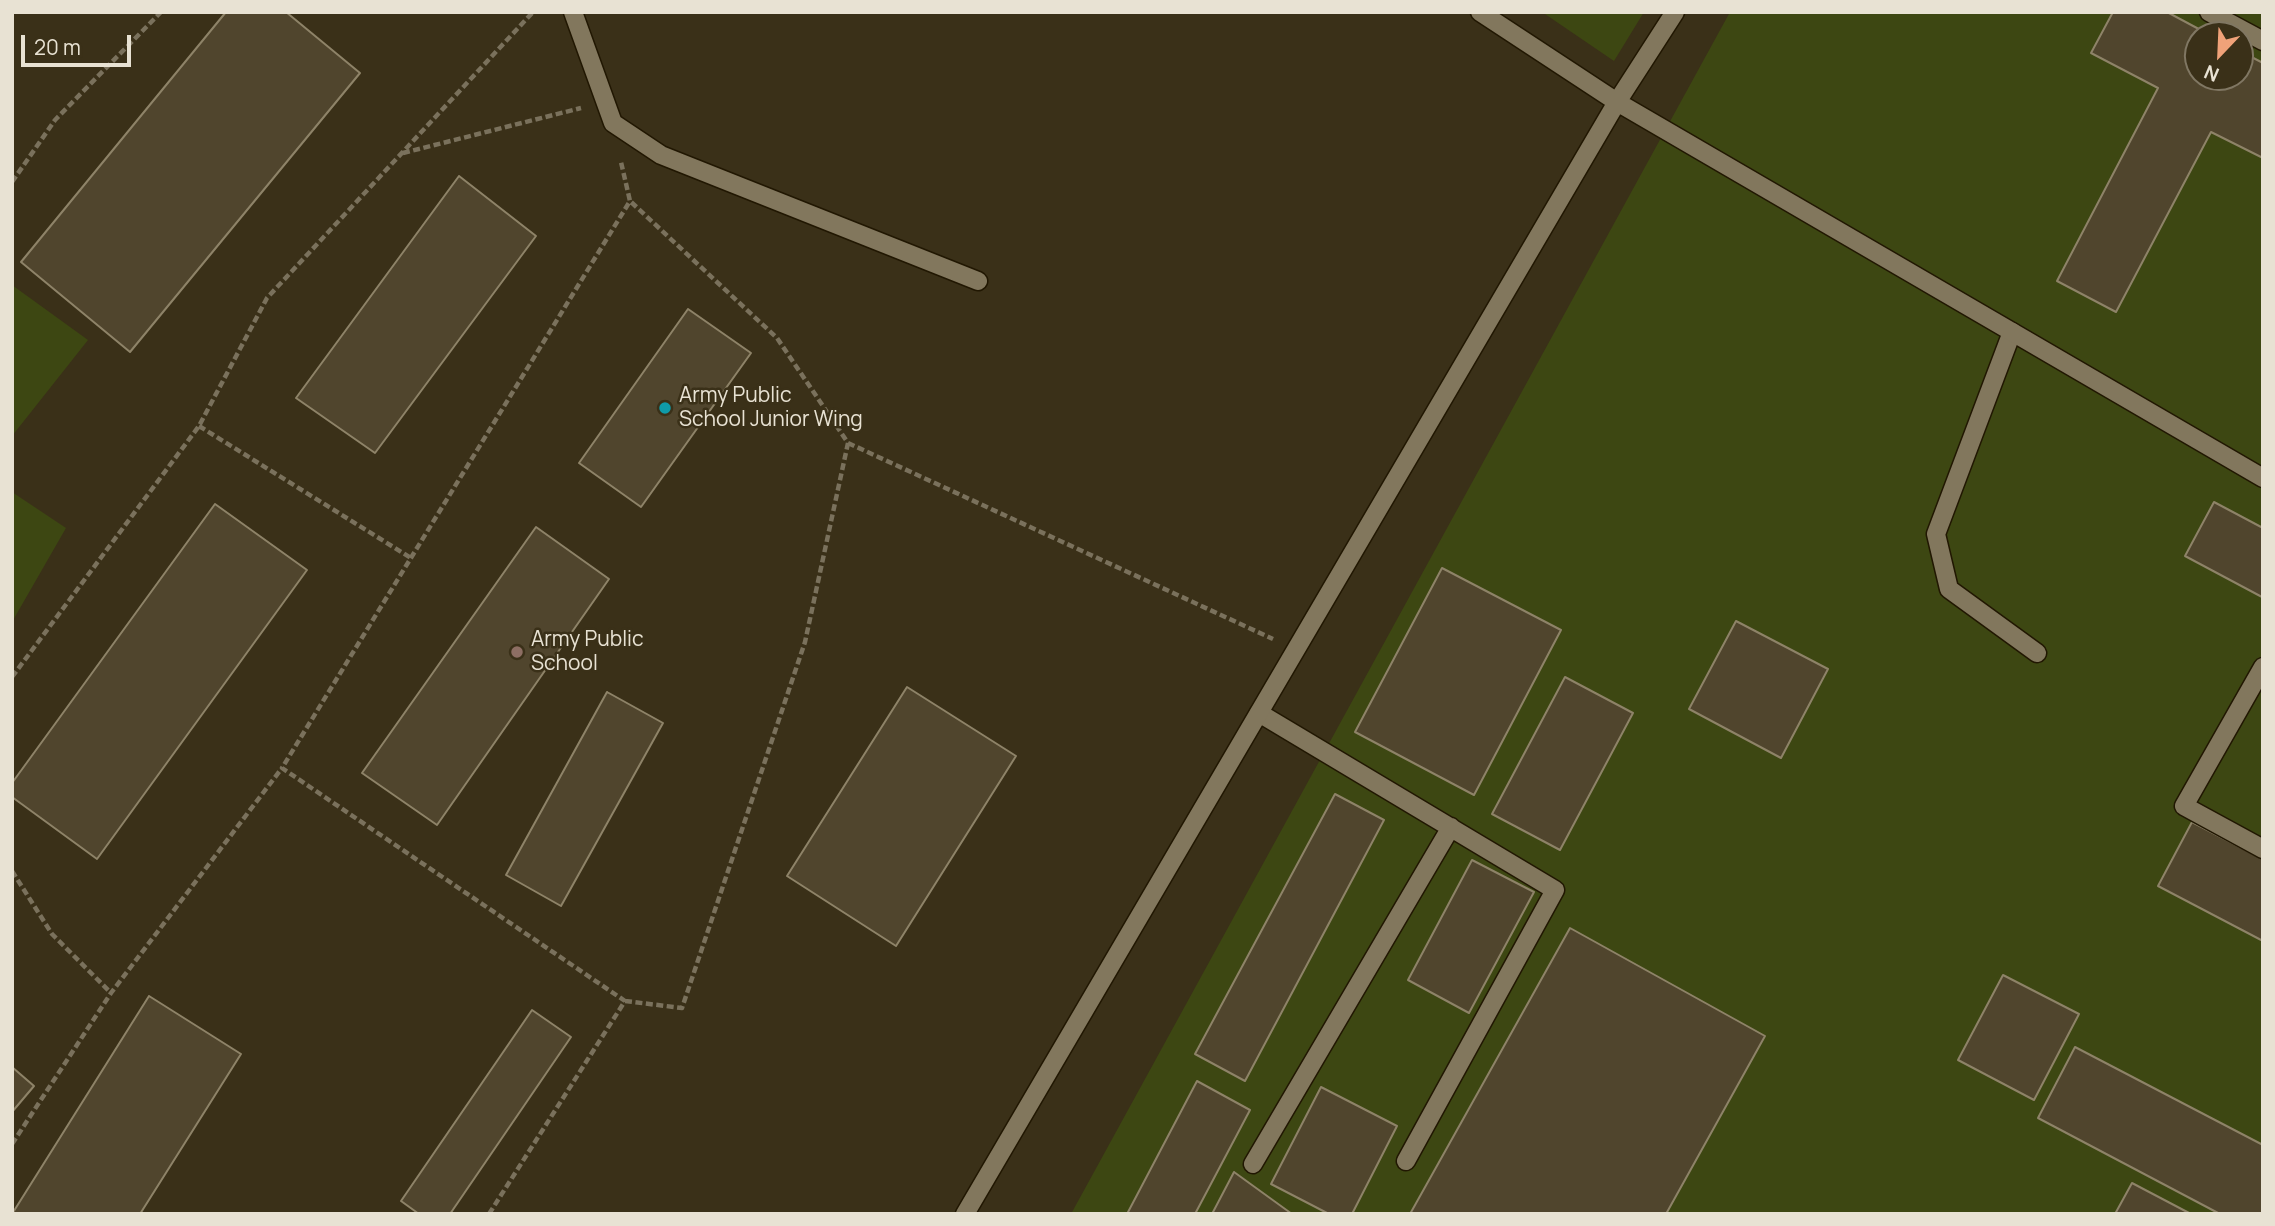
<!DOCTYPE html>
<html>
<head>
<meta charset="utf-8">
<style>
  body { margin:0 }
  #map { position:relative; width:2275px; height:1226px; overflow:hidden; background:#3a3018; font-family:Manrope,sans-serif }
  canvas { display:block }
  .frame { position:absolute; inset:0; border:14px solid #e8e2d3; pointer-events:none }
  .north { position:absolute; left:2184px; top:21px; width:70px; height:70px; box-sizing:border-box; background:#3a3018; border:2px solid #807763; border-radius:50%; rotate:203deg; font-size:19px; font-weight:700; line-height:28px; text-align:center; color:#e8e2d3 }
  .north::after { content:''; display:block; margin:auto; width:24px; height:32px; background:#f0a279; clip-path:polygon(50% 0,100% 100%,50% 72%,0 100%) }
  .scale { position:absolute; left:21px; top:35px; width:110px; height:32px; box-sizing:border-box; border:4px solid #e8e2d3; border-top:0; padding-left:9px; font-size:21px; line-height:24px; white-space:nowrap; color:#e8e2d3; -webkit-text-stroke:5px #3a3018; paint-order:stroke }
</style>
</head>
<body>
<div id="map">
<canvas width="2275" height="1226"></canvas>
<div class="frame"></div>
<div class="north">N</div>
<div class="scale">20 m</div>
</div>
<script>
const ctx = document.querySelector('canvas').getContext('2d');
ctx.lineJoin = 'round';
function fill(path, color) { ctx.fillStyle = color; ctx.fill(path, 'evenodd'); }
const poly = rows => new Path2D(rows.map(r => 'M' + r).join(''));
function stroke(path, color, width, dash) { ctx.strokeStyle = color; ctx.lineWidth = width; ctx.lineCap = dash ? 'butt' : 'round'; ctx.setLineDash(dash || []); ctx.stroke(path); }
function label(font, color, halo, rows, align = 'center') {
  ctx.font = font + ' Manrope,sans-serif'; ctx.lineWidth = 5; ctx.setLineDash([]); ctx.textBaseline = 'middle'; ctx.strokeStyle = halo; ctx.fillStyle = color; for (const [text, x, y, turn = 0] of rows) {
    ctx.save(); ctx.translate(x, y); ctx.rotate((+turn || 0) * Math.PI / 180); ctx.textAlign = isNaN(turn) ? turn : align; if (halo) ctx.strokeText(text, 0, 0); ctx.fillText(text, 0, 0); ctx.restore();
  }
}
fill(poly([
  [1542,12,1644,12,1614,61],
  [1730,12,2263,12,2263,1214,1071,1214],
  [2198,35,2240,35,2240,77,2198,77],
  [12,285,88,340,12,436],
  [12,492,66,528,12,622]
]), '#3d4712');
const building = poly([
  [226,12,286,12,360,73,130,352,21,262,226,12],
  [2113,12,2167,12,2210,35,2198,35,2198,77,2240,77,2240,51,2263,63,2263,158,2211,132,2116,312,2057,281,2158,88,2091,53,2113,12],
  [459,176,536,236,375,453,296,398,459,176],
  [688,309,751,353,641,507,579,463,688,309],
  [2214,502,2263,528,2262,597,2185,556,2214,502],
  [215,504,307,570,97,859,12,797,12,783,215,504],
  [536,527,609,579,437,825,362,773,536,527],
  [1442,568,1561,630,1474,795,1355,732,1442,568],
  [1736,621,1828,669,1781,758,1689,709,1736,621],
  [1565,677,1633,713,1560,850,1492,814,1565,677],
  [907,687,1016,756,896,946,787,876,907,687],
  [607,692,663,723,561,906,506,875,607,692],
  [1335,794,1384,820,1245,1081,1195,1054,1335,794],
  [2192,822,2263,859,2263,941,2158,886,2192,822],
  [1472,860,1534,892,1469,1013,1408,980,1472,860],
  [1570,928,1765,1036,1666,1214,1410,1214,1570,928],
  [2003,975,2079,1014,2034,1100,1958,1060,2003,975],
  [149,996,241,1054,140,1214,12,1214,149,996],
  [532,1010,571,1037,450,1214,419,1214,401,1201,532,1010],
  [2075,1047,2263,1145,2263,1214,2220,1214,2038,1118,2075,1047],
  [12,1067,34,1086,12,1112,12,1067],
  [1197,1081,1250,1110,1195,1214,1127,1214,1197,1081],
  [1321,1087,1397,1126,1352,1214,1329,1214,1271,1184,1321,1087],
  [1234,1172,1292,1214,1212,1214,1234,1172],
  [2132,1183,2191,1214,2115,1214,2132,1183]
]);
fill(building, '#50452d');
stroke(building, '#8e8368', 2);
const lane = poly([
  [573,12,613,123,661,155,978,281],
  [2012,332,1936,534,1949,589,2037,653],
  [2263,667,2184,806,2263,849],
  [1259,713,1555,890,1406,1161],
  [1253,1164,1451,827]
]);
const street = poly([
  [1480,12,1617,102,2263,478],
  [2209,12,2263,41],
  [965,1214,1617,102,1675,12]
]);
stroke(lane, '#211702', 21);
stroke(street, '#211702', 21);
stroke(poly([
  [403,153,581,108],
  [12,182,55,120,161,12],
  [199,426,411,558],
  [848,443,1273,639],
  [12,677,199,426,267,298,533,12],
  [12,871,52,934,111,993],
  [625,1001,682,1008,805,642,848,443,777,338,630,201],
  [12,1144,111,993,282,768],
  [489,1214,625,1001,282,768,630,201,621,162]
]), '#7a715c', 4.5, [7, 3.5]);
stroke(lane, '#82775d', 18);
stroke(street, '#82775d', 18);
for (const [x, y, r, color] of [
  [665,408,7,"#0f9aa8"],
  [517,652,7,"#8d6e63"]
]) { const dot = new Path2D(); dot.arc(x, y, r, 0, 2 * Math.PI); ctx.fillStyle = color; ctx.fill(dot); stroke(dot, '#3a3018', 2.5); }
label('21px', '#e8e2d3', '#3a3018', [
  ["Army Public",679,396],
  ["School Junior Wing",679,420],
  ["Army Public",531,640],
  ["School",531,664]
], 'left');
</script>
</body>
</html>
